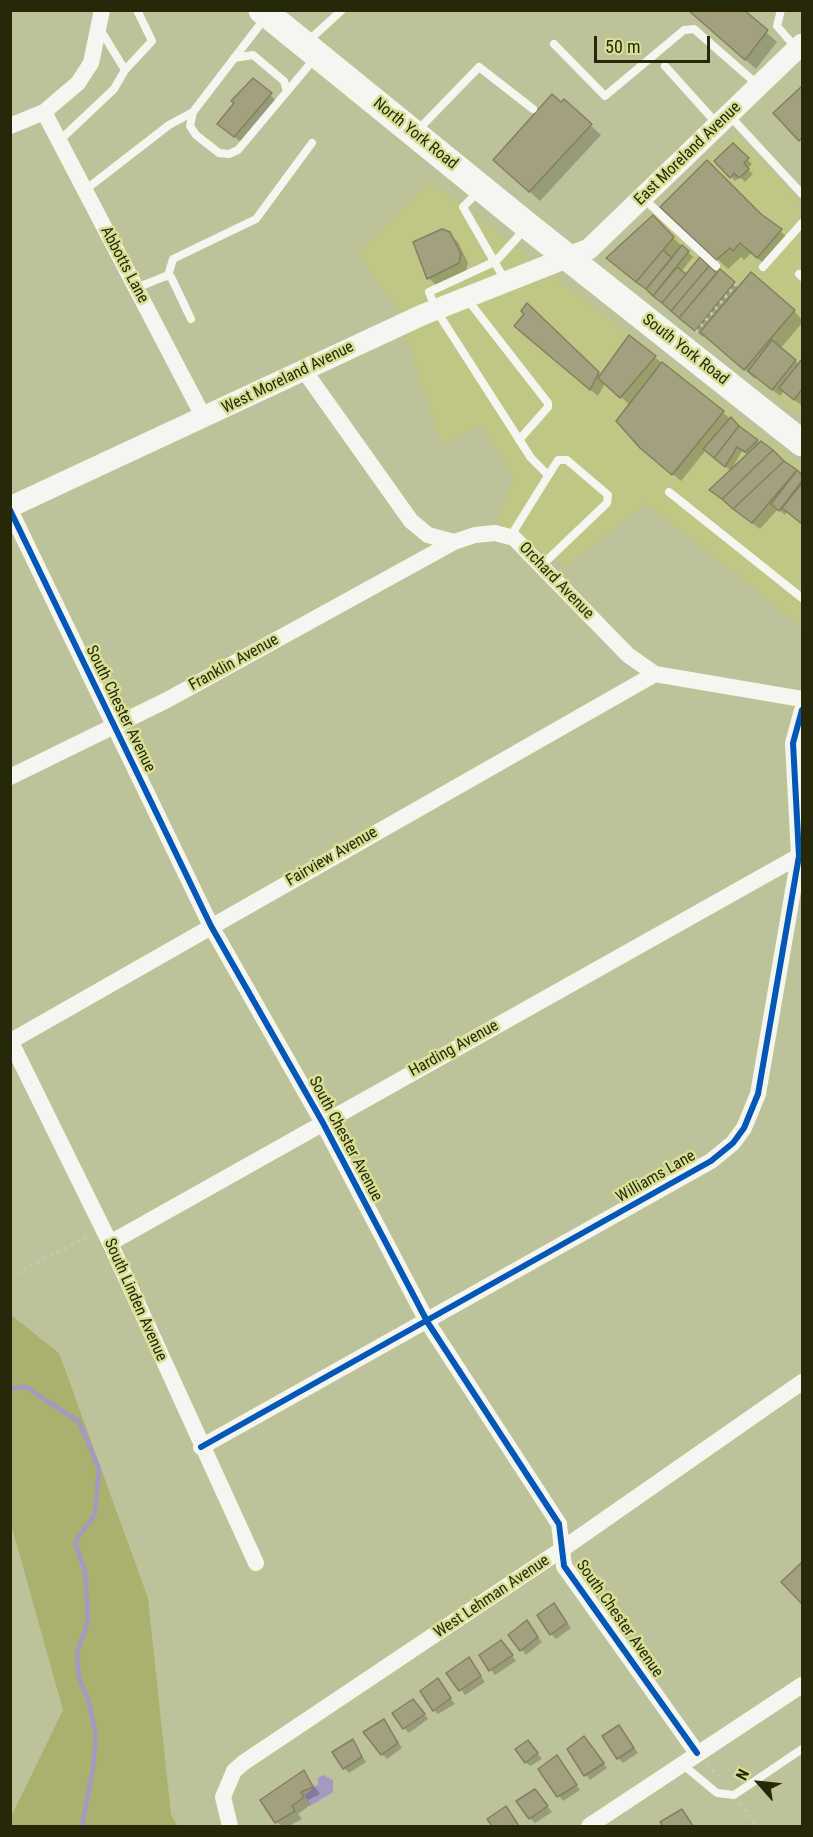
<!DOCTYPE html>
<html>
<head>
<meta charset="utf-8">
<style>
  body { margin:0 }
  #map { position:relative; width:813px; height:1837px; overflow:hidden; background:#bec299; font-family:"Roboto Condensed",sans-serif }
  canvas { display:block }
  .frame { position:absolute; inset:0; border:12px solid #262809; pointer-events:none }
  .north { position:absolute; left:729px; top:1753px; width:60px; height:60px; -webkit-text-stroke:4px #d9e095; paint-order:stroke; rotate:297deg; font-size:16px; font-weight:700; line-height:24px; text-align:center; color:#262809 }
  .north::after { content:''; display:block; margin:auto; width:21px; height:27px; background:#262809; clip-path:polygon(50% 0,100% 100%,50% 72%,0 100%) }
  .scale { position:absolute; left:594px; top:36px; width:116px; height:27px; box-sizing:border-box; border:3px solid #262809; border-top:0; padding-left:8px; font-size:18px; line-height:21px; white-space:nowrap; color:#262809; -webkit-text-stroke:4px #d9e095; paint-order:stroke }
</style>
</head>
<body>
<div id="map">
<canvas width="813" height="1837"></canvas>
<div class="frame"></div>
<div class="north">N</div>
<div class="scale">50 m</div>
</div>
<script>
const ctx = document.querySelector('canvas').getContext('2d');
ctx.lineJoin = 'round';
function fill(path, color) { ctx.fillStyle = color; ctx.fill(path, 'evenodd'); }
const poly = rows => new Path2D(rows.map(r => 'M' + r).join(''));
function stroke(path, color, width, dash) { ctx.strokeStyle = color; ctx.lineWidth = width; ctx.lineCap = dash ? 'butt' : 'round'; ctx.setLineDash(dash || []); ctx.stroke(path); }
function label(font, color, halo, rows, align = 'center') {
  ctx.font = font + ' "Roboto Condensed",sans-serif'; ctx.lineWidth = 5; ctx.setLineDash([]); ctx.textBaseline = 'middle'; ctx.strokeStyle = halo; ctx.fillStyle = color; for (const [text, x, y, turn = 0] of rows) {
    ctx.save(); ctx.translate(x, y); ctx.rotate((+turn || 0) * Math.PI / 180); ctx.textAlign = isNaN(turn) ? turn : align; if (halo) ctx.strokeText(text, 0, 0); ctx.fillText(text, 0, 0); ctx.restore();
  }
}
fill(poly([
  [736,134,802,204,802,416,604,259],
  [431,182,802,466,802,627,646,503,567,567,497,521,514,477,481,425,442,445,397,308,358,254]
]), '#c0c686');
fill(poly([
  [11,1315,59,1353,148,1598,171,1815,178,1826,11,1826,11,1817,63,1710,11,1524]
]), '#abb06f');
fill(poly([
  [323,1775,333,1780,333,1792,310,1806,305,1795,318,1784,318,1778]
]), '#a399c1');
fill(poly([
  [688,10,742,10,777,42,756,69],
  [253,80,278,102,242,143,227,131,235,103,233,101],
  [802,88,802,142,775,113],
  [564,101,601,135,540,201,505,170],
  [733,145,752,164,747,169,753,174,745,182,740,177,735,181,716,161],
  [760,215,791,240,768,267,751,253,744,260,741,257,728,269,672,217],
  [653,218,693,257,681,272,687,276,717,274,720,271,739,288,794,311,802,320,802,323,780,349,800,365,802,361,802,406,784,391,780,396,756,377,755,379,705,335,703,337,616,265],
  [449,234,458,242,468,263,466,271,436,285,429,278],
  [528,305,602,376,630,337,802,477,802,524,787,512,785,515,778,509,760,529,718,497,711,490,731,471,706,450,681,481,641,447,630,405,605,383,598,396,523,334],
  [742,451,748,455,731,470],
  [802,1564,802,1602,783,1582],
  [554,1605,571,1628,556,1639,551,1634],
  [531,1627,542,1642,526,1655,510,1635],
  [506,1646,516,1661,495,1675,491,1670],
  [469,1659,485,1682,465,1695,449,1673],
  [437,1680,455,1704,438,1714,434,1710],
  [418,1706,428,1719,409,1733,404,1728],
  [384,1721,402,1748,387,1759,382,1754],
  [619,1727,638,1753,623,1763,618,1758],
  [352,1741,366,1762,349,1773,344,1768],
  [589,1742,607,1768,590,1780,569,1750],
  [532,1746,542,1759,530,1766,526,1762],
  [557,1757,580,1790,563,1801,540,1769],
  [304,1772,320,1794,308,1800,310,1805,298,1814,302,1819,289,1826,281,1826,277,1822],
  [535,1791,552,1812,535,1823,530,1818],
  [682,1811,694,1826,665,1826,663,1822]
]), '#0003');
stroke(poly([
  [10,1388,26,1387,79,1422,99,1469,95,1514,75,1542,85,1571,88,1621,77,1653,79,1678,89,1702,96,1736,93,1769,82,1826]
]), '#a399c1', 4.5);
const building = poly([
  [688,10,744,10,768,30,745,60,688,10],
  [253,78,272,93,234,137,217,124,234,103,231,101,253,78],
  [802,86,802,138,799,141,773,113,802,86],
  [552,94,561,102,564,99,592,124,529,192,493,160,552,94],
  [733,143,749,158,744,163,749,169,739,178,734,173,730,178,714,161,733,143],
  [707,160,761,214,782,229,757,258,740,243,733,251,730,248,716,260,660,207,707,160],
  [653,215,674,237,636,282,606,258,653,215],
  [442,229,450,232,461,254,459,263,427,279,413,242,442,229],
  [682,245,689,251,653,296,646,289,682,245],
  [663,250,672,258,646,289,636,282,663,250],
  [700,257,709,266,671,311,662,303,700,257],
  [709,266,717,273,679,318,671,311,709,266],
  [677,267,686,274,662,303,653,296,677,267],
  [720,269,735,282,695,331,679,318,720,269],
  [751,272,795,310,744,370,700,332,751,272],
  [527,303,599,372,590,390,514,326,524,314,521,311,527,303],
  [629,335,656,356,620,398,598,378,629,335],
  [772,340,796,360,772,390,748,371,772,340],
  [802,359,802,389,794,400,779,388,802,359],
  [662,362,724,411,672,475,640,448,616,421,662,362],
  [731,417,739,426,714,458,703,449,731,417],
  [739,426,758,440,745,452,737,447,725,467,714,458,739,426],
  [761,441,773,450,722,499,709,490,761,441],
  [773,450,784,461,733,509,722,499,773,450],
  [784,461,797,470,752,523,733,509,784,461],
  [797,470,802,475,802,481,779,511,771,504,797,470],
  [802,483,802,524,782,508,802,483],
  [802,1562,802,1604,781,1582,802,1562],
  [554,1603,567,1623,550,1635,537,1615,554,1603],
  [527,1620,538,1637,520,1651,508,1635,527,1620],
  [501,1640,513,1655,489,1671,479,1655,501,1640],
  [469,1657,481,1676,459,1691,446,1673,469,1657],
  [438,1678,451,1698,433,1711,420,1691,438,1678],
  [413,1699,425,1714,403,1729,392,1713,413,1699],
  [384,1719,398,1743,381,1755,363,1732,384,1719],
  [619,1725,634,1748,617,1759,602,1736,619,1725],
  [584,1736,604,1763,584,1776,567,1749,584,1736],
  [353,1739,362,1757,343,1769,332,1752,353,1739],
  [528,1740,538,1753,525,1763,515,1749,528,1740],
  [557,1755,577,1785,557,1797,538,1769,557,1755],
  [304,1770,313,1787,301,1792,304,1797,292,1806,295,1811,275,1823,260,1800,304,1770],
  [535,1789,548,1806,529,1819,516,1801,535,1789],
  [506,1806,519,1826,492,1826,487,1819,506,1806],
  [682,1809,693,1826,663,1826,660,1822,682,1809]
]);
fill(building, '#a4a07d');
stroke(building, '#818063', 1.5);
stroke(poly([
  [696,332,738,282],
  [10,1274,15,1274,91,1235],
  [707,1764,718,1777],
  [740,1803,756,1826]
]), '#c5c6b9', 3, [3, 4.5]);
stroke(poly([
  [781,10,777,26,797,49],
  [265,18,193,112,190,126,196,135,219,153,229,154,238,150,315,58],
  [100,29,125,70],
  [307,42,342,10],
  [554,44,605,96,684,30,694,29,758,85],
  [234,58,253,55,284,81,287,91],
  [665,66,718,125],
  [729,115,802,194],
  [417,131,479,67,533,109],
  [59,141,114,89,125,70,152,41,137,10],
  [85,190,169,125,193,112],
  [479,191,463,207,506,282],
  [643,198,716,266],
  [526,228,496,261,429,292,436,310,531,458,548,475],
  [763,267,802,223],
  [799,274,802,277],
  [168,276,173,259,256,219,312,143],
  [136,288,166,276,171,277,191,319],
  [467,299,548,403,548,407,519,440],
  [669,492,802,598],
  [510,537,558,460,567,460,608,495,607,503,541,566],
  [682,1764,717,1793,734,1795,802,1749]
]), '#f5f6f0', 8);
stroke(poly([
  [44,112,204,418],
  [10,126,44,112,78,83,91,63,102,10],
  [303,369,411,521,428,535,454,542,475,535,495,533,514,538,628,655,655,674,802,699],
  [10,510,211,926,323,1123,428,1323,559,1524,564,1566,697,1753],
  [10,777,167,700,454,542],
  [10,1040,110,1243,256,1563],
  [11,1041,655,674],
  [110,1243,799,856],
  [201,1447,711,1161,733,1143,744,1128,758,1094,799,856,793,743,802,710],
  [230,1826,223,1797,234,1771,243,1763,561,1550,802,1382],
  [589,1826,802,1685]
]), '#f5f6f0', 16);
stroke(poly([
  [10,507,422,315,589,249,802,44]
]), '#f5f6f0', 21);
stroke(poly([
  [262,10,528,226,802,443]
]), '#f5f6f0', 27);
stroke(poly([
  [10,510,211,926,323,1123,428,1323,559,1524,564,1566,697,1753],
  [201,1447,711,1161,733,1143,744,1128,758,1094,799,856,793,743,802,710]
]), '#0057b8', 6);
label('16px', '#262809', '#d9e095', [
  ["North York Road",415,134,39],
  ["East Moreland Avenue",688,154,-44],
  ["Abbotts Lane",124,265,62],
  ["South York Road",685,350,38],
  ["West Moreland Avenue",288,378,-26],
  ["Orchard Avenue",556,581,46],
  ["Franklin Avenue",234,663,-29],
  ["South Chester Avenue",120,709,64],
  ["Fairview Avenue",332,857,-30],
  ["Harding Avenue",454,1049,-29],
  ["South Chester Avenue",345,1139,62],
  ["Williams Lane",656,1177,-30],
  ["South Linden Avenue",135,1300,66],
  ["West Lehman Avenue",492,1597,-34],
  ["South Chester Avenue",619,1619,55]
]);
</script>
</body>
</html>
